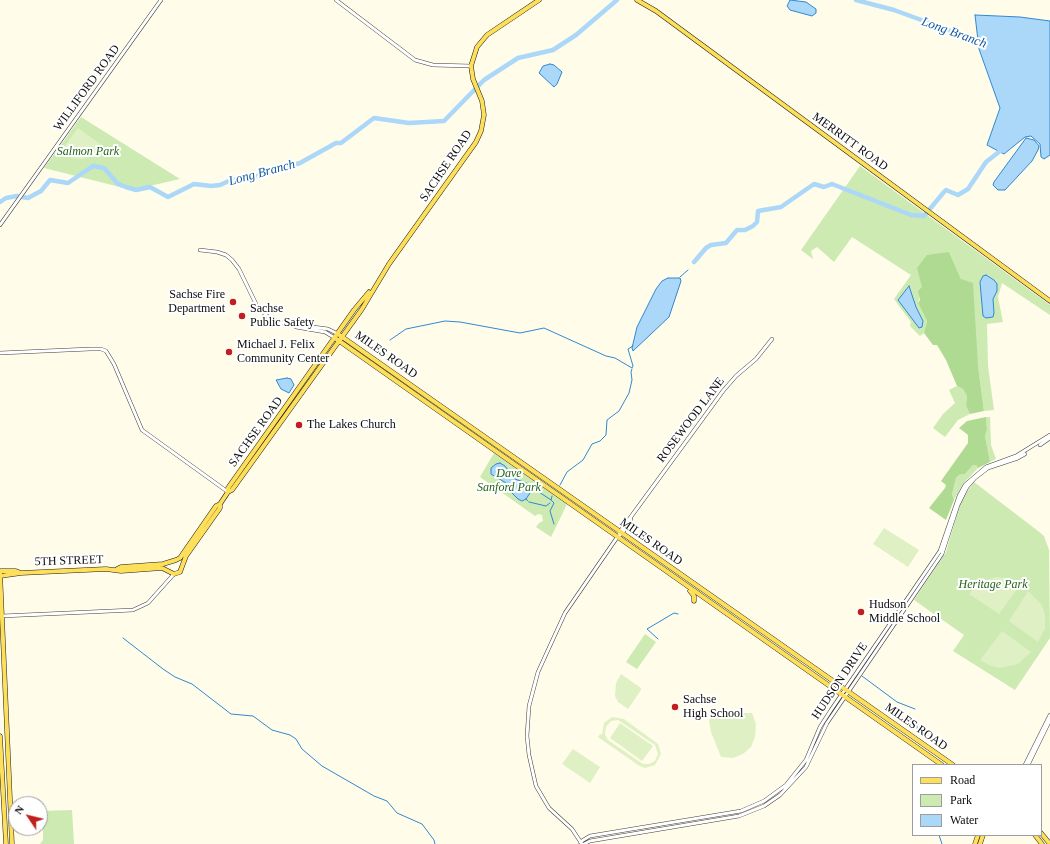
<!DOCTYPE html>
<html>
<head>
<meta charset="utf-8">
<style>
  body { margin:0 }
  #map { position:relative; width:1050px; height:844px; overflow:hidden; background:#fffce9; font-family:"Times New Roman",serif }
  canvas { display:block }
  .legend { position:absolute; left:912px; top:764px; width:130px; height:72px; box-sizing:border-box; background:#fff; border:1px solid #9d9d9d; margin:0; padding:5px 7px; list-style:none; font-size:12px; color:#0b0b0b }
  .legend li { display:flex; align-items:center; gap:8px; height:20px }
  .legend b { width:20px; border:1px solid #9d9d9d }
  .north { position:absolute; left:8px; top:796px; width:40px; height:40px; box-sizing:border-box; background:#fff; border:1px solid #9d9d9d; border-radius:50%; rotate:305deg; font-size:11px; font-weight:700; line-height:16px; text-align:center; color:#0b0b0b }
  .north::after { content:''; display:block; margin:auto; width:14px; height:18px; background:#bf201f; clip-path:polygon(50% 0,100% 100%,50% 72%,0 100%) }
</style>
</head>
<body>
<div id="map">
<canvas width="1050" height="844"></canvas>
<ul class="legend">
<li><b style="height:5px;background:#fedf5a"></b>Road</li>
<li><b style="height:11px;background:#cceab2"></b>Park</li>
<li><b style="height:11px;background:#abd7f8"></b>Water</li>
</ul>
<div class="north">N</div>
</div>
<script>
const ctx = document.querySelector('canvas').getContext('2d');
ctx.lineJoin = 'round';
function fill(path, color) { ctx.fillStyle = color; ctx.fill(path, 'evenodd'); }
const poly = rows => new Path2D(rows.map(r => 'M' + r).join(''));
function stroke(path, color, width, dash) { ctx.strokeStyle = color; ctx.lineWidth = width; ctx.lineCap = dash ? 'butt' : 'round'; ctx.setLineDash(dash || []); ctx.stroke(path); }
function label(font, color, halo, rows, align = 'center') {
  ctx.font = font + ' "Times New Roman",serif'; ctx.lineWidth = 4; ctx.setLineDash([]); ctx.textBaseline = 'middle'; ctx.strokeStyle = halo; ctx.fillStyle = color; for (const [text, x, y, turn = 0] of rows) {
    ctx.save(); ctx.translate(x, y); ctx.rotate((+turn || 0) * Math.PI / 180); ctx.textAlign = isNaN(turn) ? turn : align; if (halo) ctx.strokeText(text, 0, 0); ctx.fillText(text, 0, 0); ctx.restore();
  }
}
fill(poly([
  [81,117,180,179,132,190,44,168],
  [860,166,1050,305,1050,315,1002,283,998,297,1003,322,987,324,988,366,994,410,984,411,978,366,961,279,949,252,922,287,918,303,927,321,924,333,920,336,910,326,911,322,894,299,911,275,852,237,834,262,817,247,811,251,813,259,801,250],
  [957,386,963,389,967,396,966,406,970,414,958,420,945,437,933,428,943,414,955,403,949,390],
  [986,417,990,417,991,445,996,459,990,462,985,436,987,430],
  [494,453,567,504,551,537,536,527,539,523,543,521,542,515,538,514,535,516,480,477],
  [973,465,976,465,978,468,963,484,954,500,952,494,956,478,959,475,965,474],
  [974,482,1038,531,1044,536,1049,550,1050,638,1015,690,953,651,964,635,914,600,946,552,959,507,964,496],
  [645,634,656,642,637,669,626,662],
  [72,810,74,844,40,844,43,840,43,811]
]), '#cceab2');
fill(poly([
  [949,252,961,279,973,283,978,366,984,411,970,414,966,406,967,396,963,389,957,386,946,360,937,345,933,345,924,333,927,321,918,303,920,300,918,291,922,287,917,268,927,255],
  [986,417,987,430,985,436,990,462,978,468,976,465,973,465,965,474,959,475,956,478,952,494,954,500,946,520,929,508,945,488,946,485,941,481,968,443,968,435,959,428,967,421]
]), '#aedb91');
fill(poly([
  [78,128,103,146,94,155,83,159,71,158,60,152],
  [884,528,919,550,908,567,873,544],
  [996,577,1004,578,1020,585,999,614,969,594,980,582],
  [1028,591,1042,605,1045,616,1045,628,1038,642,1009,621],
  [1002,631,1031,652,1018,664,999,668,989,665,980,660],
  [621,674,641,688,641,690,628,709,618,702,615,696,616,683],
  [724,713,752,713,756,724,755,737,751,747,743,754,733,758,721,757,711,732,709,720,712,715],
  [612,717,624,719,658,744,661,754,655,765,645,768,638,765,598,737,600,734,602,735,604,723],
  [618,720,655,745,658,754,655,761,649,764,643,764,608,740,605,735,606,727,611,721],
  [620,723,653,746,642,761,610,738],
  [573,749,600,767,590,783,562,764]
]), '#dff1c4');
const water = poly([
  [790,0,806,2,816,9,816,13,812,16,790,10,787,6,790,0],
  [975,15,1020,17,1050,21,1050,155,1044,159,1041,157,1040,144,1031,136,1025,137,1004,154,987,145,1000,108,979,49,975,15],
  [550,64,554,65,562,72,557,84,554,87,539,73,543,66,550,64],
  [1026,138,1034,140,1039,146,1038,150,1032,161,1005,190,998,190,993,185,994,182,1026,138],
  [986,275,994,280,997,284,997,291,993,299,994,313,993,317,986,318,983,316,980,282,983,276,986,275],
  [668,278,680,278,681,281,669,317,633,351,632,348,637,327,656,289,662,281,668,278],
  [909,286,916,307,923,321,922,327,919,328,898,300,909,286],
  [287,378,291,379,294,385,289,393,281,389,276,380,287,378],
  [500,463,505,466,515,479,529,484,532,490,526,499,522,501,518,499,510,491,506,483,491,474,491,468,496,464,500,463]
]);
fill(water, '#abd7f8');
stroke(water, '#3088d2', 1);
stroke(poly([
  [680,277,688,270],
  [390,340,406,329,445,321,460,322,520,333,544,328,606,356,615,358,632,368,633,366,628,349,633,346],
  [560,485,567,472,583,460,592,444,600,441,606,435,607,420,619,411,629,393,632,380,631,372,632,369],
  [531,491,539,492,551,500,552,496],
  [526,499,528,501],
  [551,500,554,503,550,511,554,524],
  [529,502,546,506,550,503],
  [123,638,163,669,175,677,192,684,231,714,253,716,272,730,290,735,296,739,302,749,322,766,374,796,387,801,397,813,422,824,434,840,435,844],
  [658,639,647,629,674,613,678,614],
  [862,676,897,702,915,709],
  [916,722,918,732],
  [939,835,942,844]
]), '#3088d2', 1);
stroke(poly([
  [856,0,894,10,984,43],
  [22,197,28,198,41,191,50,180,68,183,93,166,104,168,118,184,126,187,136,190,150,187,168,197,194,184,211,186,220,185,231,180,254,177,300,163,336,143,341,143,374,118,409,123,444,121,484,80,518,58,553,50,576,35,617,0],
  [0,202,6,198,17,196],
  [694,262,706,248,711,245,726,243,737,230,745,230,753,226,757,222,758,211,781,207,814,184,824,187,832,184,911,215,924,216,944,192,946,190,958,195,968,189,986,162,1004,148]
]), '#abd7f8', 4.5);
const minor = poly([
  [336,0,415,60,433,65,471,66],
  [0,225,161,0],
  [200,250,217,252,226,255,232,260,239,269,257,306,268,317,283,323,328,329,338,334],
  [294,325,296,327,325,332,335,338],
  [0,353,90,349,101,349,106,351,114,364,142,430,228,492],
  [1040,445,1050,438],
  [619,533,723,391,736,376,756,359,772,339],
  [2,616,133,610,148,603,174,574],
  [1025,765,1050,715],
  [1028,765,1050,720],
  [580,842,590,836,741,811,764,801,786,785,806,760,820,727,831,710,940,551,959,496,965,485,986,467,1016,456,1050,435],
  [582,844,572,829,549,808,536,786,529,755,527,736,529,706,538,672,565,613,616,539,622,533,630,522,631,517],
  [584,844,590,841,739,816,764,806,780,795,806,767,827,723,942,554,958,505,967,487,975,478,988,468,1018,458,1025,454]
]);
const major = poly([
  [637,0,656,11,1050,301],
  [338,334,953,765],
  [335,338,942,765],
  [228,492,228,488,354,310,369,292],
  [117,569,121,567,163,564,176,560,180,558,216,506,220,504],
  [0,571,16,571,21,573],
  [0,572,12,844],
  [0,576,21,573,106,569,121,571,162,568,174,574,180,572,186,556,220,508,220,504,228,492,232,490,362,309,389,264,476,142,481,131,484,115,482,101,473,79,471,66,477,47,487,35,539,0],
  [690,591,694,596,694,601],
  [0,736,6,844],
  [1041,833,1050,844],
  [1035,835,1042,844],
  [975,844,978,835],
  [980,844,983,835]
]);
stroke(minor, '#3e3e3e', 4);
stroke(major, '#1c1c1c', 5);
stroke(minor, '#fff', 3);
stroke(major, '#fedf5a', 4);
for (const [x, y, r, color] of [
  [233,302,4,"#bf201f"],
  [242,316,4,"#bf201f"],
  [229,352,4,"#bf201f"],
  [299,425,4,"#bf201f"],
  [861,612,4,"#bf201f"],
  [675,707,4,"#bf201f"]
]) { const dot = new Path2D(); dot.arc(x, y, r, 0, 2 * Math.PI); ctx.fillStyle = color; ctx.fill(dot); stroke(dot, '#fff', 1.5); }
label('12px', '#0b0b0b', '#fff', [
  ["WILLIFORD ROAD",87,88,-54],
  ["MERRITT ROAD",850,142,36],
  ["SACHSE ROAD",446,166,-56],
  ["MILES ROAD",386,355,35],
  ["ROSEWOOD LANE",691,420,-53],
  ["SACHSE ROAD",256,432,-54],
  ["MILES ROAD",651,542,35],
  ["5TH STREET",69,561,-2],
  ["HUDSON DRIVE",840,681,-56],
  ["MILES ROAD",916,727,35]
]);
label('italic 12px', '#25641a', '#fff', [
  ["Salmon Park",88,152],
  ["Dave",509,474],
  ["Sanford Park",509,488],
  ["Heritage Park",993,585]
]);
label('12px', '#0b0b0b', '#fff', [
  ["Sachse Fire",225,295,"right"],
  ["Department",225,309,"right"],
  ["Sachse",250,309],
  ["Public Safety",250,323],
  ["Michael J. Felix",237,345],
  ["Community Center",237,359],
  ["The Lakes Church",307,425],
  ["Hudson",869,605],
  ["Middle School",869,619],
  ["Sachse",683,700],
  ["High School",683,714]
], 'left');
label('italic 13px', '#1159a0', '#fff', [
  ["Long Branch",954,33,20],
  ["Long Branch",262,173,-15]
]);
</script>
</body>
</html>
